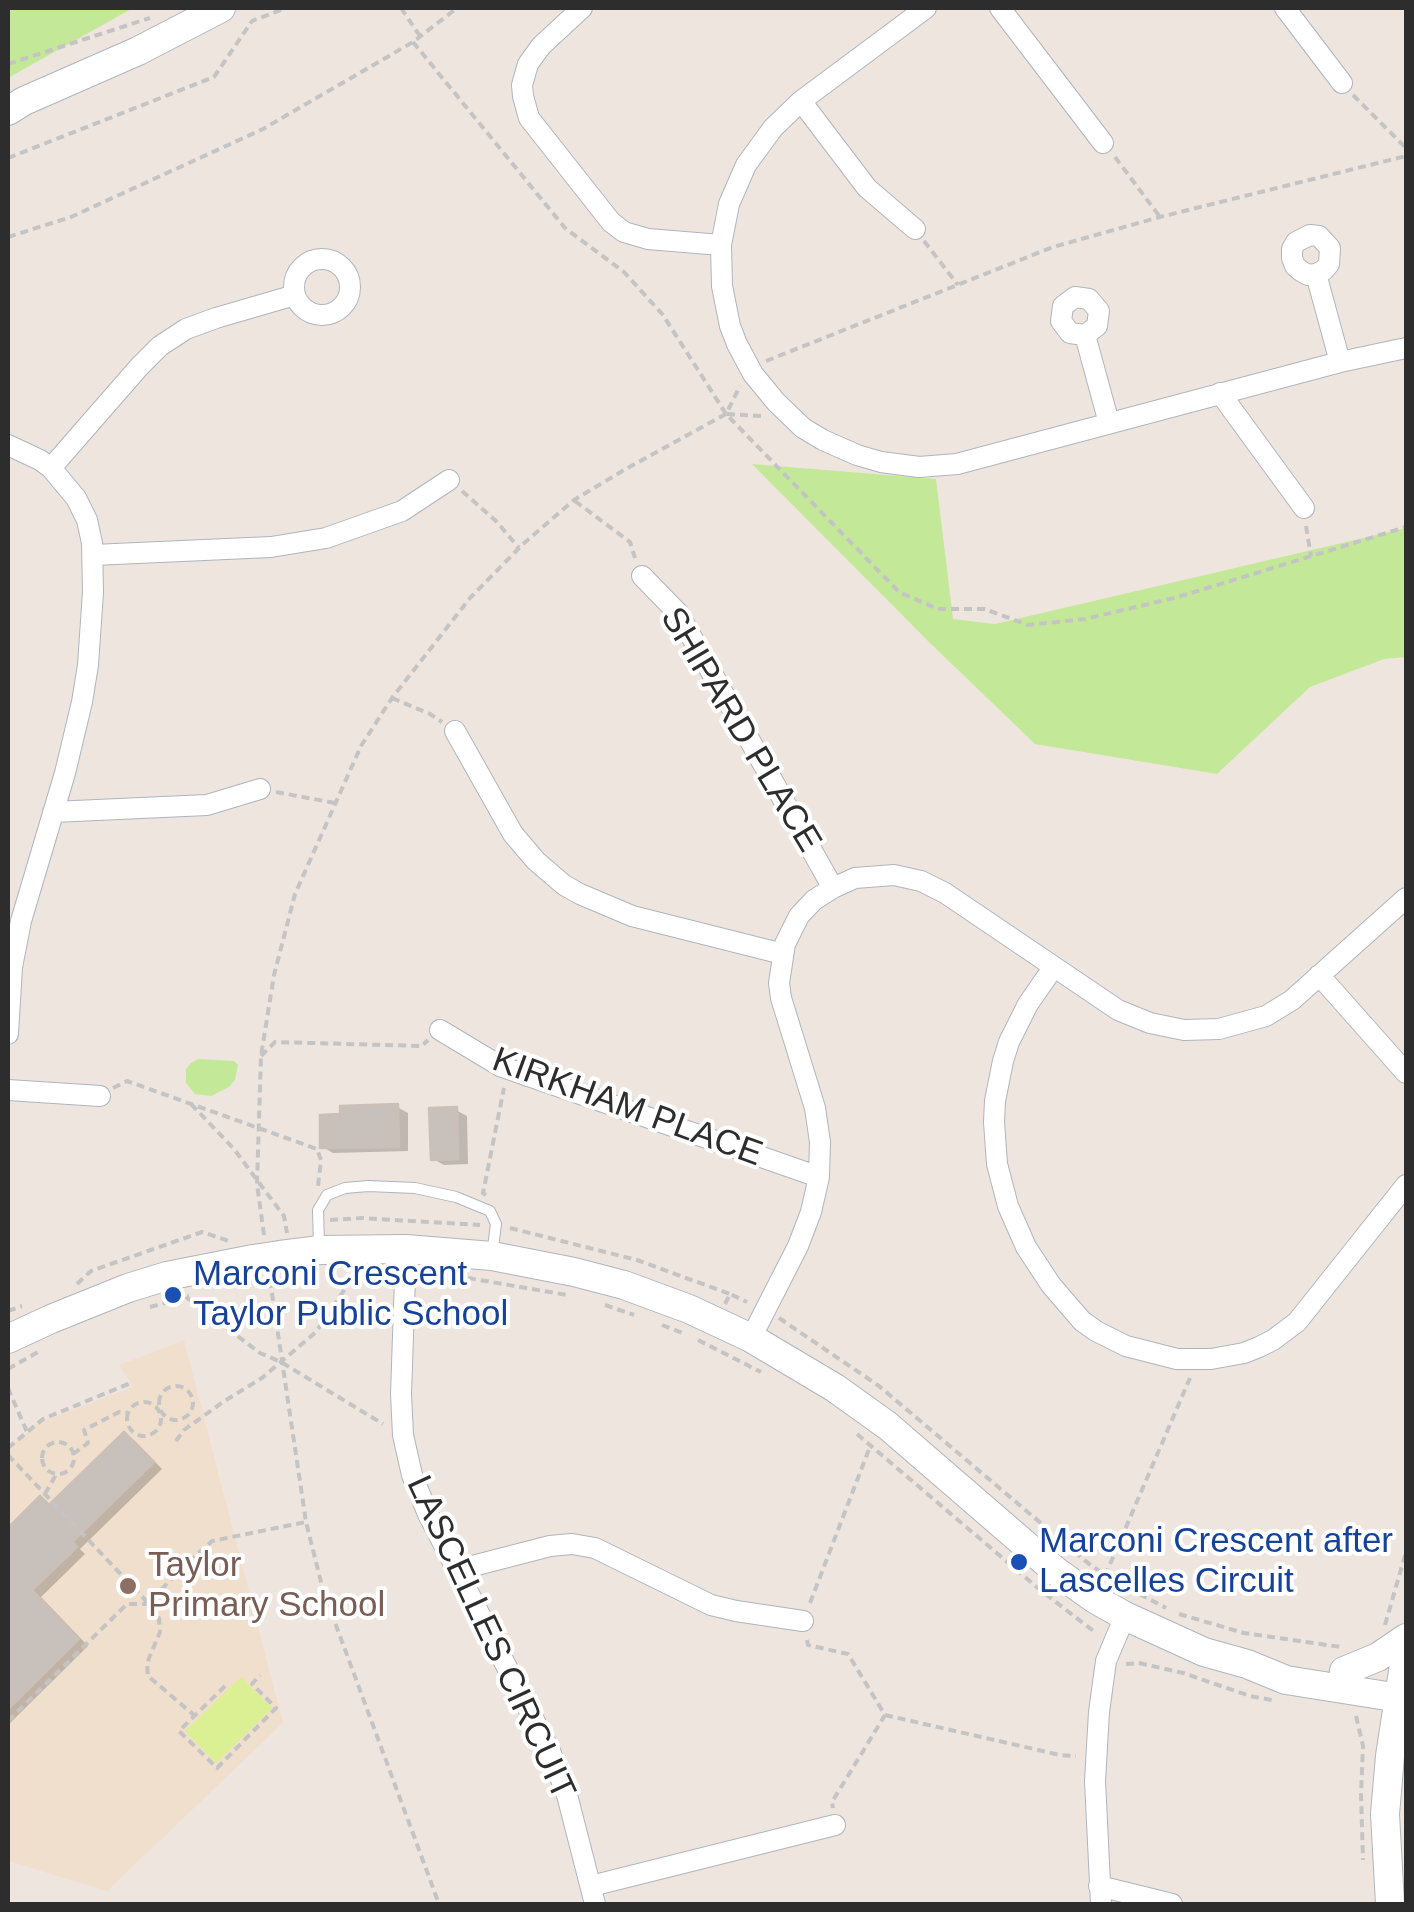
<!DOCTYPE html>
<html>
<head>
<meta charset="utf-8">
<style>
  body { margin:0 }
  #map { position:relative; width:1414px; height:1912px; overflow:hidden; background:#efe5df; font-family:Arial,sans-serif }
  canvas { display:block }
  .frame { position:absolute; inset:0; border:10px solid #2d2d2d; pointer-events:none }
</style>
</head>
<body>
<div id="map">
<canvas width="1414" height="1912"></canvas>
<div class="frame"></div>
</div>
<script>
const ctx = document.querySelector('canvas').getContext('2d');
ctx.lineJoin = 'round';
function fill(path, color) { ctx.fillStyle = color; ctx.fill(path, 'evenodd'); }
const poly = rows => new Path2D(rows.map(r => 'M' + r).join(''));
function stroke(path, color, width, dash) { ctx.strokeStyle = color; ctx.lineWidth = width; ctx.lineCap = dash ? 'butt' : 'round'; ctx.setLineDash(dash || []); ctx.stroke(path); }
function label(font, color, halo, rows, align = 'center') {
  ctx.font = font + ' Arial,sans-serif'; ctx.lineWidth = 8; ctx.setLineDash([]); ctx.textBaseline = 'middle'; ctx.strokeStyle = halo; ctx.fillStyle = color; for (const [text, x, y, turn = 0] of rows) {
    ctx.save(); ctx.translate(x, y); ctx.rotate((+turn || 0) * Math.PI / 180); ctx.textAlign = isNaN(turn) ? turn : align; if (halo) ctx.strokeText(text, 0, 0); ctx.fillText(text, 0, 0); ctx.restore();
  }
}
fill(poly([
  [184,1340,283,1723,107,1891,8,1861,8,1448,38,1423,133,1387,119,1365]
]), '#f1dfcd');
fill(poly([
  [8,8,133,8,8,78],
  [752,464,936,479,953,619,995,624,1406,528,1406,657,1384,659,1310,687,1217,774,1035,744,930,643],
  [198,1059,234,1061,238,1065,235,1080,229,1087,211,1096,195,1094,186,1083,186,1069,191,1063]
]), '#c3e998');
fill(poly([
  [241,1677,272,1708,216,1763,185,1731]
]), '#dbf093');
fill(poly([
  [397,1107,408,1113,408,1151,333,1153,323,1147],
  [456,1110,467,1116,468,1164,444,1165,433,1159],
  [125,1435,135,1441,162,1469,80,1549,85,1554,41,1597,88,1646,8,1725,8,1532,41,1499,52,1506]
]), '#0003');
const building = poly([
  [398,1104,399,1147,320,1148,320,1115,340,1114,340,1106,398,1104],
  [457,1107,458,1159,431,1160,429,1108,457,1107],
  [124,1432,154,1462,72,1542,77,1547,32,1590,79,1639,8,1709,8,1528,40,1496,49,1505,124,1432]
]);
fill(building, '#c8c0ba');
stroke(building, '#cbc0b8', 2.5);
const lane = poly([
  [319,1247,318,1210,327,1195,345,1188,368,1186,415,1188,456,1197,490,1211,496,1224,492,1255]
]);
const street = poly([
  [582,8,541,46,528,64,522,85,523,96,529,118,611,222,624,232,648,239,721,245],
  [926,8,801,101,773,128,746,165,729,204,721,245,722,286,730,326,737,344,753,374,776,402,803,428,823,440,857,455,881,462,919,467,957,464,1340,362,1406,348],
  [1000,8,1103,143],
  [1285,8,1342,83],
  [801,101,867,188,915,229],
  '294 287a28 28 0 1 1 56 0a28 28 0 1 1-56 0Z',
  [1316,274,1324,270,1329,264,1330,248,1319,236,1310,235,1296,242,1292,249,1292,258,1295,266,1301,271,1308,275,1316,274,1340,362],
  [1085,335,1097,326,1099,311,1089,299,1075,297,1063,306,1061,321,1070,333,1085,335,1109,423],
  [1220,393,1304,508],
  [8,445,40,460,51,468,76,498,87,520,92,543,93,592,88,665,82,702,65,773,21,921,12,967,8,1034],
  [51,468,139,367,160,346,186,329,216,318,295,295],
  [93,555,271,547,326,538,402,511,449,480],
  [642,576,678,613,833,888],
  [455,731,513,834,536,861,564,885,580,894,632,916,783,954],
  [53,812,207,805,260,789],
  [1053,968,1028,1004,1009,1042,1003,1061,995,1101,994,1122,997,1164,1008,1206,1026,1247,1051,1285,1082,1321,1096,1331,1126,1346,1177,1359,1211,1359,1244,1353,1259,1347,1273,1340,1297,1322,1406,1185],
  [1319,975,1406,1073],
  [440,1030,500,1066,819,1177],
  [8,1090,100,1096],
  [406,1249,401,1394,403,1435,412,1475,428,1514,550,1751,567,1795,595,1904],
  [751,1338,798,1246,811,1212,819,1177,820,1142,815,1108,781,998,779,983,785,944,799,916,814,900,833,888,855,878,894,875,921,881,945,893,1118,1010,1150,1023,1184,1030,1219,1029,1266,1016,1292,1000,1406,898],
  [457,1570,550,1546,572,1544,595,1548,711,1605,736,1611,803,1621],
  [591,1886,835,1825],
  [1099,1886,1172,1904],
  [1101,1904,1095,1781,1099,1712,1106,1661,1125,1616]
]);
const secondary = poly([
  [8,111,24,101,138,51,221,8],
  [280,1255,320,1250,406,1249,492,1256,574,1272,624,1285,689,1309,751,1338,835,1388,888,1426,1057,1572,1095,1599,1125,1616,1204,1652,1247,1664,1286,1680,1406,1699],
  [8,1339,51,1319,128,1288,167,1276,253,1259],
  [1344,1671,1378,1657,1406,1638],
  [1390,1904,1385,1814,1390,1756,1406,1652]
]);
stroke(lane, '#afb5bd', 12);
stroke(street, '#afb5bd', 22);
stroke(secondary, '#afb5bd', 30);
stroke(poly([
  [401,8,420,36],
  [413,42,565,228,624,272,663,315,726,414,899,592,938,609,985,609,1028,625,1085,619,1178,597,1406,527],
  [8,64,150,18],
  [1353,95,1406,148],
  [1115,157,1160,217],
  [8,158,214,77,252,21,286,8],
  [8,237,71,217,263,129,413,42,457,8],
  [924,241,958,285],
  [766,361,1053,247,1160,217,1406,156],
  [727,414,763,416],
  [462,491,496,521,519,548],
  [575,501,630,542,635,558],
  [1306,526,1311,556],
  [392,698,430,714,442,722],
  [276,792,335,803],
  [261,1056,275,1042,422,1046,428,1040],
  [113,1088,127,1081,317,1149,321,1160,318,1186],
  [191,1104,234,1149,257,1180,284,1216,287,1233],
  [486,1195,483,1193,504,1088],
  [330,1220,362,1218,480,1225],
  [510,1228,637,1260,730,1294],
  [264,1235,257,1184,261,1056,274,975,295,894,361,746,392,698,470,598,523,544,574,500,624,470,726,414,740,386],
  [468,1278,567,1295],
  [270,1280,306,1522,323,1590,439,1904],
  [77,1284,91,1271,202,1232,229,1241],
  [186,1297,260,1353,281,1362,383,1424],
  [725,1304,730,1294,747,1302],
  [605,1305,634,1315],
  [150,1307,189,1296],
  [8,1311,22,1306],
  [779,1318,879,1386,1088,1563,1108,1577,1166,1608],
  [662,1325,685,1334],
  [698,1340,761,1372],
  [8,1369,38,1352],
  '159 1403a17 17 0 1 1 34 0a17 17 0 1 1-34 0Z',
  [8,1388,27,1432],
  '127 1419a17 17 0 1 1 34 0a17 17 0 1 1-34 0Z',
  [857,1434,1039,1589,1096,1633],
  [176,1441,184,1430,223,1402,262,1378,316,1332,355,1274,389,1275],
  '42 1458a16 16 0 1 1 32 0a16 16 0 1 1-32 0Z',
  [8,1448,43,1419,133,1382],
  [73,1454,88,1443,84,1430,119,1412,128,1413],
  [8,1455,149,1604,159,1618,160,1632,147,1663,148,1676,195,1716],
  [45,1494,57,1473],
  [1105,1576,1190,1378],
  [810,1603,871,1444],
  [1179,1614,1244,1633,1341,1647],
  [1385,1625,1406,1552],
  [807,1640,808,1645,848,1654,885,1715,832,1802,833,1808],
  [1126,1664,1139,1663,1183,1673,1250,1696,1272,1700],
  [225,1686,179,1731,217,1768,276,1708,252,1684,260,1675],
  [885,1715,1060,1755,1076,1756],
  [1356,1716,1363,1746,1361,1794,1363,1860],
  [8,1721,127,1604,149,1604,176,1573,212,1541,306,1522]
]), '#c4c4c4', 4, [8, 5]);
stroke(lane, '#fff', 10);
stroke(street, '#fff', 20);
stroke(secondary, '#fff', 28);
const secondaryBridge = poly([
  [253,1259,280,1255]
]);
stroke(secondaryBridge, '#afb5bd', 30, []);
stroke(secondaryBridge, '#fff', 28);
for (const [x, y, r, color] of [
  [173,1295,10,"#1a4fb4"],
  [1019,1562,10,"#1a4fb4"],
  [128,1586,10,"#8d6e63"]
]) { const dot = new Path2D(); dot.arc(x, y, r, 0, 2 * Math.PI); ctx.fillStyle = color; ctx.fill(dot); stroke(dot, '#fff', 4); }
label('35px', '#2d2d2d', '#fff', [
  ["SHIPARD PLACE",740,730,59],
  ["KIRKHAM PLACE",627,1108,20],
  ["LASCELLES CIRCUIT",490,1638,65]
]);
label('35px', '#164399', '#fff', [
  ["Marconi Crescent",193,1275],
  ["Taylor Public School",193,1315],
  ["Marconi Crescent after",1039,1542],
  ["Lascelles Circuit",1039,1582]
], 'left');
label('35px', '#785e54', '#fff', [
  ["Taylor",148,1566],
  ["Primary School",148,1606]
], 'left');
</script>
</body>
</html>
